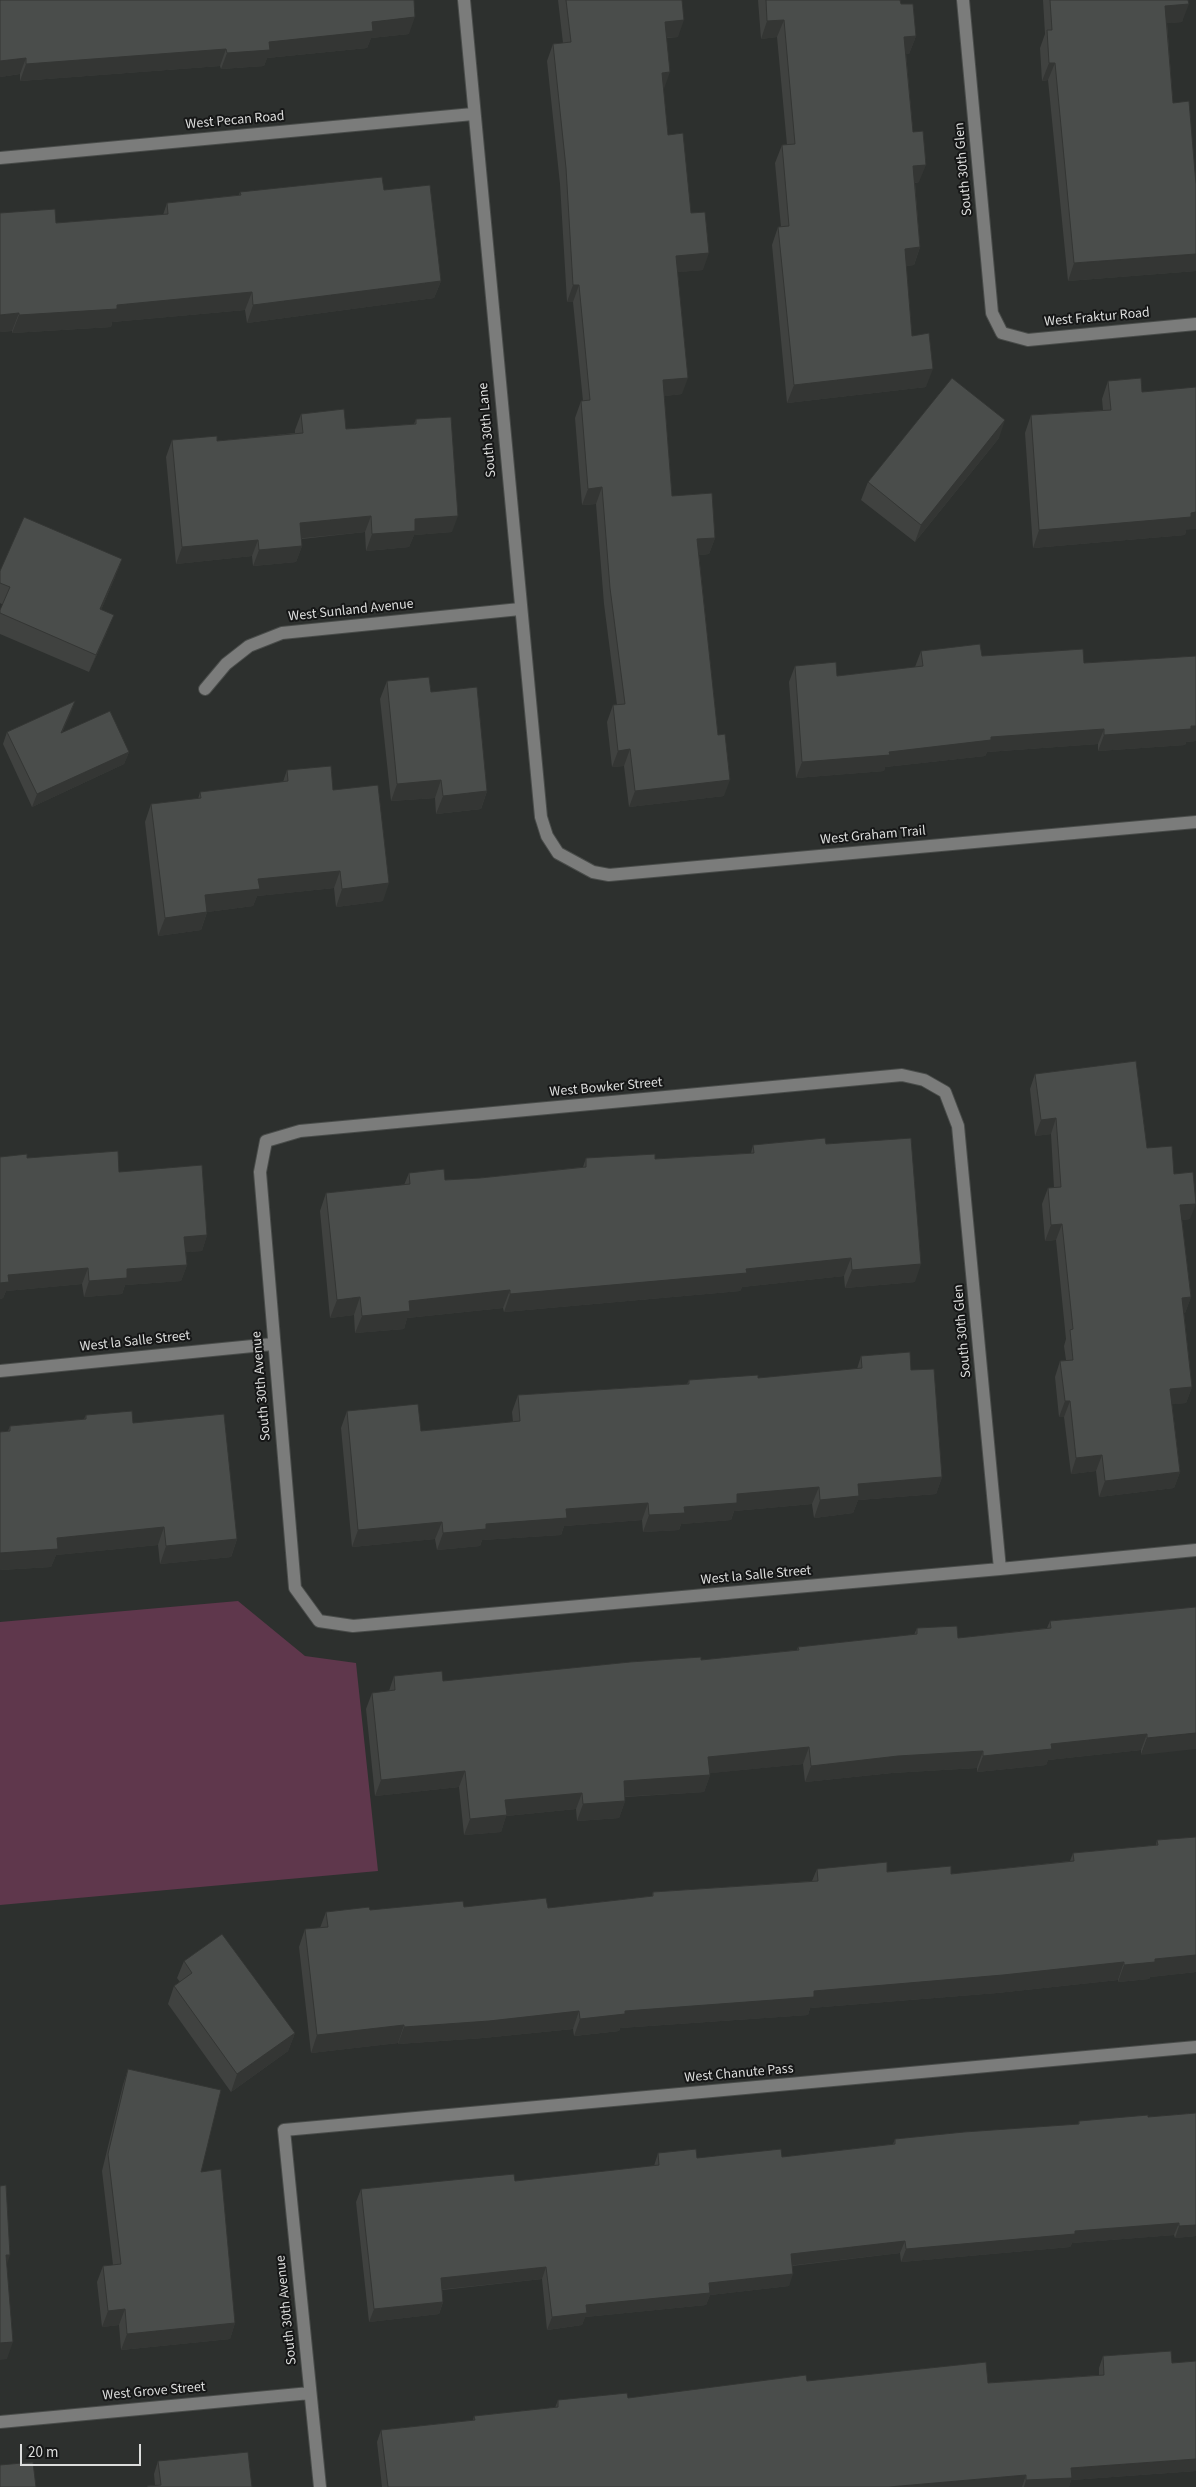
<!DOCTYPE html>
<html>
<head>
<meta charset="utf-8">
<style>
  body { margin:0 }
  #map { position:relative; width:1196px; height:2487px; overflow:hidden; background:#2d302e; font-family:"Source Sans 3",sans-serif }
  canvas { display:block }
  .scale { position:absolute; left:20px; top:2444px; width:121px; height:22px; box-sizing:border-box; border:2px solid #dcdddc; border-top:0; padding-left:6px; font-size:15px; line-height:18px; white-space:nowrap; color:#dcdddc; -webkit-text-stroke:4px #161717; paint-order:stroke }
</style>
</head>
<body>
<div id="map">
<canvas width="1196" height="2487"></canvas>
<div class="scale">20 m</div>
</div>
<script>
const ctx = document.querySelector('canvas').getContext('2d');
ctx.lineJoin = 'round';
function fill(path, color) { ctx.fillStyle = color; ctx.fill(path, 'evenodd'); }
const poly = rows => new Path2D(rows.map(r => 'M' + r).join(''));
function stroke(path, color, width, dash) { ctx.strokeStyle = color; ctx.lineWidth = width; ctx.lineCap = dash ? 'butt' : 'round'; ctx.setLineDash(dash || []); ctx.stroke(path); }
function label(font, color, halo, rows, align = 'center') {
  ctx.font = font + ' "Source Sans 3",sans-serif'; ctx.lineWidth = 4; ctx.setLineDash([]); ctx.textBaseline = 'middle'; ctx.strokeStyle = halo; ctx.fillStyle = color; for (const [text, x, y, turn = 0] of rows) {
    ctx.save(); ctx.translate(x, y); ctx.rotate((+turn || 0) * Math.PI / 180); ctx.textAlign = isNaN(turn) ? turn : align; if (halo) ctx.strokeText(text, 0, 0); ctx.fillText(text, 0, 0); ctx.restore();
  }
}
fill(poly([
  [238,1601,305,1656,356,1663,378,1871,0,1905,0,1622]
]), '#5f374c');
const minor = poly([
  [464,0,541,817,547,836,558,853,593,872,609,875,1196,822],
  [963,0,992,313,1002,333,1028,340,1196,324],
  [0,158,473,114],
  [205,689,226,664,249,646,282,633,520,609],
  [0,1371,273,1344],
  [1000,1569,958,1126,945,1092,924,1080,902,1075,300,1131,266,1141,260,1172,295,1588,319,1621,353,1626,1000,1569,1196,1550],
  [0,2422,310,2393],
  [320,2487,284,2130,1196,2047]
]);
stroke(minor, '#494c4a', 14);
stroke(minor, '#7b7c7b', 12);
fill(poly([
  [0,0,409,34,371,38,367,48,267,58,264,66,221,69,220,66,20,81,20,74,0,77],
  [558,0,682,0,678,37,667,38,664,89,663,89,668,135,691,213,703,270,678,272,682,394,664,396,672,496,715,538,709,554,699,555,724,796,629,807,624,766,612,767,607,722,613,705,617,705,604,604,596,504,582,505,575,418,581,401,583,401,573,302,567,302,560,184,547,61,553,44,563,43],
  [758,0,900,0,901,4,916,36,909,54,906,54,913,132,919,182,915,183,920,247,914,265,906,266,912,336,926,387,787,403,772,245,778,227,781,227,775,163,782,145,787,145,777,37,761,39],
  [1043,0,1188,0,1182,22,1167,23,1173,103,1196,184,1196,271,1068,281,1048,80,1042,81,1040,48,1045,34],
  [384,190,441,281,434,298,247,323,245,310,112,322,111,327,12,333,12,331,0,332,0,213,56,223,163,215,167,203,239,195,240,192],
  [1108,381,1142,392,1186,530,1185,535,1033,548,1025,433,1031,415,1103,410,1102,399],
  [301,414,346,429,414,424,416,419,452,532,414,535,409,547,366,551,365,532,302,539,302,546,296,562,253,566,252,556,176,564,166,457,172,440,217,441,295,433,295,430],
  [999,438,915,542,861,500,868,482],
  [122,559,115,577,101,610,107,632,89,672,0,634,0,610,3,605,0,603,0,571],
  [921,651,982,656,1084,663,1196,656,1196,741,1186,742,1185,745,1098,751,1098,744,987,752,985,756,885,767,884,771,796,778,789,682,795,666,837,676,915,667],
  [387,681,431,692,487,791,481,809,436,814,435,798,391,801,380,699],
  [75,701,62,733,129,752,124,764,32,807,3,744,7,732],
  [287,770,333,790,383,901,336,907,334,888,257,896,253,906,207,912,201,930,158,936,145,822,151,804,198,799,200,792,283,782],
  [1035,1074,1147,1148,1174,1174,1190,1219,1182,1220,1191,1297,1185,1313,1184,1313,1192,1387,1186,1403,1172,1404,1180,1472,1174,1488,1099,1497,1096,1471,1071,1474,1064,1417,1059,1417,1055,1377,1060,1361,1066,1360,1064,1346,1066,1339,1056,1240,1045,1241,1042,1204,1048,1188,1054,1188,1051,1134,1035,1136,1030,1089],
  [826,1144,915,1282,845,1288,844,1276,742,1287,740,1291,504,1312,503,1308,407,1318,404,1329,355,1333,354,1315,330,1318,320,1211,326,1193,404,1185,409,1173,445,1180,480,1178,583,1167,586,1158,655,1159,751,1153,753,1145],
  [0,1157,27,1158,119,1172,207,1235,202,1251,186,1252,187,1265,181,1281,125,1285,122,1294,84,1297,82,1284,6,1291,3,1298,0,1299],
  [861,1356,911,1370,942,1477,936,1494,858,1500,853,1513,814,1518,812,1504,734,1511,731,1520,681,1524,679,1530,643,1532,642,1520,564,1526,561,1535,482,1540,480,1546,437,1550,435,1539,352,1547,341,1428,347,1411,421,1431,513,1422,512,1412,518,1395,687,1384,689,1380,758,1378,857,1369],
  [86,1415,133,1423,237,1539,231,1557,160,1564,158,1545,56,1555,51,1567,0,1570,0,1432,8,1431,10,1426,84,1419],
  [1196,1607,1141,1755,1141,1750,1048,1760,1046,1765,977,1772,977,1768,892,1773,805,1782,803,1764,710,1773,710,1775,704,1792,625,1797,625,1801,619,1818,577,1821,576,1809,506,1816,501,1832,464,1835,459,1787,375,1796,366,1709,372,1693,389,1691,394,1676,443,1681,701,1660,797,1650,798,1647,914,1635,917,1628,958,1638,1047,1628,1050,1621],
  [1196,1837,1196,1972,1150,1977,1149,1979,1118,1982,1118,1980,997,1993,810,2008,808,2015,620,2028,619,2031,574,2036,573,2029,483,2038,398,2044,398,2043,311,2053,299,1947,305,1929,320,1928,326,1912,464,1907,548,1908,652,1896,653,1892,812,1881,817,1869,951,1874,1070,1861,1073,1853,1156,1845,1157,1840],
  [184,1961,295,2033,288,2051,231,2092,168,2004,174,1986,180,1982,177,1978],
  [128,2069,201,2172,235,2323,230,2339,121,2350,119,2325,102,2327,97,2282,103,2266,113,2265,102,2171,123,2085],
  [1196,2113,1196,2236,1175,2238,1174,2235,1072,2243,1070,2247,901,2262,900,2253,792,2266,789,2286,710,2295,706,2305,585,2317,582,2325,547,2330,542,2279,442,2290,443,2302,439,2314,369,2322,356,2202,361,2189,515,2181,654,2166,658,2153,697,2158,782,2157,893,2144,895,2139,1078,2125,1079,2121,1148,2117],
  [1103,2356,1172,2363,1196,2361,1196,2475,1196,2471,1071,2480,1069,2487,382,2487,377,2442,381,2430,473,2420,474,2416,555,2408,558,2400,628,2398,807,2381,988,2383,1099,2375,1099,2368],
  [158,2461,252,2487,147,2487,147,2486,155,2485,154,2474]
]), '#404240');
fill(poly([
  [1189,4,1182,22,1159,24,1165,6],
  [415,17,409,34,371,38,367,48,267,58,264,66,221,69,227,53,269,42,372,22],
  [684,20,678,37,659,38,665,22],
  [784,20,777,37,761,39,767,21],
  [916,36,909,54,898,55,904,37],
  [226,49,220,66,20,81,26,64],
  [26,58,20,74,0,77,0,61],
  [1049,63,1055,63,1048,80,1042,81],
  [670,72,664,89,656,90,662,73],
  [926,165,919,182,907,184,913,166],
  [920,247,914,265,898,267,905,249],
  [709,253,703,270,670,273,676,256],
  [1196,254,1196,271,1068,281,1074,263],
  [441,281,434,298,247,323,253,305],
  [573,285,579,285,573,302,567,302],
  [252,292,245,310,112,322,111,327,12,333,19,315,117,305],
  [19,313,12,331,0,332,0,315],
  [933,369,926,387,787,403,794,385],
  [688,378,682,394,657,397,663,380],
  [1005,420,999,438,915,542,921,525],
  [602,487,596,504,582,505,588,489],
  [1196,512,1196,529,1186,530,1185,535,1033,548,1039,530],
  [371,516,365,532,294,539,300,523],
  [458,516,452,532,414,535,409,547,366,551,372,534,415,519],
  [715,538,709,554,691,556,697,539],
  [258,540,252,556,176,564,182,547],
  [302,546,296,562,253,566,259,550],
  [122,559,115,577,94,627,100,609],
  [114,615,107,632,89,672,96,655],
  [75,701,71,713,56,745,61,733],
  [1196,726,1196,741,1186,742,1185,745,1098,751,1104,735],
  [1104,729,1098,744,987,752,985,756,885,767,884,771,796,778,802,762,889,752,991,737],
  [630,749,624,766,612,767,618,751],
  [129,752,124,764,32,807,37,794],
  [441,780,435,798,391,801,397,784],
  [730,780,724,796,629,807,635,791],
  [487,791,481,809,436,814,443,796],
  [340,871,334,888,257,896,253,906,207,912,201,930,158,936,165,918,205,895,258,879],
  [389,883,383,901,336,907,342,889],
  [1056,1118,1051,1134,1035,1136,1041,1120],
  [1196,1204,1190,1219,1174,1221,1180,1205],
  [1062,1224,1056,1240,1045,1241,1051,1225],
  [207,1235,202,1251,178,1253,184,1237],
  [851,1258,844,1276,742,1287,740,1291,504,1312,510,1294],
  [921,1264,915,1282,845,1288,852,1270],
  [187,1265,181,1281,125,1285,122,1294,84,1297,89,1281,127,1269],
  [88,1268,82,1284,6,1291,3,1298,0,1299,0,1283,8,1275],
  [510,1290,503,1308,407,1318,404,1329,355,1333,362,1316,409,1301],
  [360,1297,354,1315,330,1318,337,1300],
  [1191,1297,1185,1313,1176,1314,1182,1298],
  [1192,1387,1186,1403,1165,1405,1170,1389],
  [1065,1401,1070,1401,1064,1417,1059,1417],
  [1102,1455,1096,1471,1071,1474,1076,1458],
  [1180,1472,1174,1488,1099,1497,1105,1481],
  [942,1477,936,1494,858,1500,853,1513,814,1518,820,1500,858,1484],
  [819,1487,812,1504,734,1511,731,1520,681,1524,679,1530,643,1532,649,1515,737,1494],
  [648,1503,642,1520,564,1526,561,1535,482,1540,480,1546,437,1550,443,1533,486,1524,566,1509],
  [442,1522,435,1539,352,1547,358,1530],
  [164,1527,158,1545,56,1555,51,1567,0,1570,0,1553,57,1538],
  [237,1539,231,1557,160,1564,166,1546],
  [1196,1733,1196,1749,1141,1755,1147,1738],
  [1147,1734,1141,1750,1048,1760,1046,1765,977,1772,983,1756,1051,1744],
  [809,1747,803,1764,702,1774,708,1757],
  [983,1751,977,1768,892,1773,805,1782,811,1766,898,1756],
  [465,1771,459,1787,375,1796,381,1780],
  [710,1775,704,1792,618,1797,624,1781],
  [582,1793,576,1809,506,1816,501,1832,464,1835,470,1819,505,1800],
  [625,1801,619,1818,577,1821,583,1804],
  [1196,1955,1196,1972,1150,1977,1149,1979,1118,1982,1124,1965,1155,1959],
  [1124,1962,1118,1980,997,1993,810,2008,808,2015,620,2028,619,2031,574,2036,580,2019,625,2011,814,1991],
  [579,2011,573,2029,483,2038,398,2044,404,2027],
  [404,2025,398,2043,311,2053,317,2035],
  [295,2033,288,2051,231,2092,237,2074],
  [1179,2223,1174,2235,1072,2243,1070,2247,901,2262,906,2249,1075,2231],
  [1196,2225,1196,2236,1175,2238,1179,2226],
  [905,2241,900,2253,787,2266,791,2254],
  [6,2255,10,2255,4,2273],
  [546,2267,542,2279,436,2290,441,2278],
  [793,2274,789,2286,710,2295,706,2305,585,2317,582,2325,547,2330,552,2317,586,2305,709,2283],
  [443,2302,439,2314,369,2322,374,2309],
  [125,2309,119,2325,102,2327,108,2311],
  [235,2323,230,2339,121,2350,127,2334],
  [13,2342,7,2359,0,2360,0,2343],
  [1196,2459,1196,2471,1071,2480,1069,2487,1024,2487,1026,2480,1071,2468],
  [1026,2475,1022,2487,889,2487]
]), '#343634');
const building = poly([
  [0,0,414,0,415,17,372,22,373,31,269,42,270,50,227,53,226,49,26,64,26,58,0,61,0,0],
  [566,0,682,0,684,20,665,22,670,72,662,73,668,135,683,133,691,213,705,212,709,253,676,256,688,378,663,380,672,496,712,493,715,538,697,539,718,735,725,734,730,780,635,791,630,749,618,751,613,705,625,704,610,588,602,487,588,489,581,401,590,400,579,285,573,285,566,168,553,44,571,42,566,0],
  [766,0,900,0,901,4,913,4,916,36,904,37,913,132,923,131,926,165,913,166,920,247,905,249,912,336,929,333,933,369,794,385,778,227,789,226,782,145,795,144,784,20,767,21,766,0],
  [1050,0,1188,0,1189,4,1165,6,1173,103,1189,101,1196,184,1196,254,1074,263,1055,63,1049,63,1047,30,1052,30,1050,0],
  [382,177,384,190,430,185,441,281,253,305,252,292,117,305,117,309,19,315,19,313,0,315,0,213,55,209,56,223,168,214,167,203,241,195,240,192,382,177],
  [952,378,1005,420,921,525,868,482,952,378],
  [1141,378,1142,392,1196,387,1196,512,1191,513,1191,517,1039,530,1031,415,1111,410,1108,381,1141,378],
  [344,409,346,429,416,424,416,419,451,417,458,516,415,519,415,531,372,534,371,516,300,523,302,546,259,550,258,540,182,547,172,440,217,436,217,441,303,433,301,414,344,409],
  [24,517,122,559,100,609,114,615,96,655,0,613,0,610,10,587,0,583,0,571,24,517],
  [980,644,982,656,1083,649,1084,663,1196,656,1196,726,1191,726,1191,729,1104,735,1104,729,991,737,991,740,889,752,890,755,802,762,795,666,836,662,837,676,923,666,921,651,980,644],
  [429,677,431,692,477,687,487,791,443,796,441,780,397,784,387,681,429,677],
  [75,701,61,733,110,711,129,752,37,794,7,732,75,701],
  [331,766,333,790,378,785,389,883,342,889,340,871,258,879,260,889,205,895,207,912,165,918,151,804,201,798,200,792,288,781,287,770,331,766],
  [1136,1061,1147,1148,1172,1146,1174,1174,1193,1172,1196,1204,1180,1205,1191,1297,1182,1298,1192,1387,1170,1389,1180,1472,1105,1481,1102,1455,1076,1458,1070,1401,1065,1401,1060,1361,1073,1360,1070,1330,1073,1329,1062,1224,1051,1225,1048,1188,1061,1187,1056,1118,1041,1120,1035,1074,1136,1061],
  [825,1138,826,1144,911,1138,921,1264,852,1270,851,1258,746,1269,747,1273,510,1294,510,1290,409,1301,410,1311,362,1316,360,1297,337,1300,326,1193,410,1184,409,1173,444,1169,445,1180,480,1178,586,1167,586,1158,655,1154,655,1159,754,1153,753,1145,825,1138],
  [118,1151,119,1172,202,1165,207,1235,184,1237,187,1265,127,1269,127,1278,89,1281,88,1268,8,1275,9,1282,0,1283,0,1157,27,1154,27,1158,118,1151],
  [910,1352,911,1370,934,1369,942,1477,858,1484,859,1496,820,1500,819,1487,737,1494,737,1503,684,1507,685,1513,649,1515,648,1503,566,1509,567,1518,486,1524,486,1529,443,1533,442,1522,358,1530,347,1411,418,1404,421,1431,520,1421,518,1395,689,1384,689,1380,758,1375,758,1378,862,1368,861,1356,910,1352],
  [132,1411,133,1423,224,1414,237,1539,166,1546,164,1527,57,1538,58,1549,0,1553,0,1432,10,1431,10,1426,86,1419,86,1415,132,1411],
  [1196,1607,1196,1733,1147,1738,1147,1734,1051,1744,1052,1749,983,1756,983,1751,898,1756,811,1766,809,1747,708,1757,710,1775,624,1781,625,1801,583,1804,582,1793,505,1800,507,1815,470,1819,465,1771,381,1780,372,1693,395,1690,394,1676,442,1671,443,1681,630,1662,701,1657,701,1660,799,1650,798,1647,917,1634,917,1628,957,1626,958,1638,1051,1628,1050,1621,1196,1607],
  [1196,1837,1196,1955,1155,1959,1155,1962,1124,1965,1124,1962,1003,1975,814,1991,814,1997,625,2011,625,2014,580,2019,579,2011,489,2021,404,2027,404,2025,317,2035,305,1929,328,1927,326,1912,369,1907,370,1910,463,1901,464,1907,546,1898,548,1908,653,1896,653,1892,818,1881,817,1869,887,1862,887,1872,951,1866,951,1874,1074,1861,1073,1853,1158,1845,1157,1840,1196,1837],
  [222,1934,295,2033,237,2074,174,1986,192,1973,184,1961,222,1934],
  [128,2069,221,2090,201,2172,221,2169,235,2323,127,2334,125,2309,108,2311,103,2266,121,2264,108,2154,128,2069],
  [1196,2113,1196,2225,1179,2226,1179,2223,1075,2231,1075,2234,906,2249,905,2241,791,2254,793,2274,709,2283,710,2293,586,2305,587,2313,552,2317,546,2267,441,2278,443,2302,374,2309,361,2189,514,2174,515,2181,659,2165,658,2153,696,2149,697,2158,781,2149,782,2157,895,2144,895,2139,964,2132,1079,2124,1079,2121,1148,2115,1148,2117,1196,2113],
  [6,2185,10,2255,6,2255,13,2342,0,2343,0,2186,6,2185],
  [1171,2351,1172,2363,1196,2361,1196,2459,1071,2468,1072,2478,1026,2480,1026,2475,889,2487,388,2487,381,2430,475,2420,474,2416,558,2407,558,2400,627,2393,628,2398,806,2375,807,2381,986,2362,988,2383,1104,2375,1103,2356,1171,2351],
  [248,2452,252,2487,148,2487,147,2486,161,2485,158,2461,248,2452],
  [33,2462,36,2487,0,2487,0,2465,33,2462]
]);
fill(building, '#4a4d4b');
stroke(building, '#343634', 1);
label('14px', '#dcdddc', '#161717', [
  ["West Pecan Road",235,121,-5],
  ["South 30th Glen",964,169,-95],
  ["West Fraktur Road",1097,318,-5],
  ["South 30th Lane",488,430,-95],
  ["West Sunland Avenue",351,611,-6],
  ["West Graham Trail",873,836,-5],
  ["West Bowker Street",606,1088,-5],
  ["South 30th Glen",963,1331,-95],
  ["West la Salle Street",135,1342,-6],
  ["South 30th Avenue",262,1386,-95],
  ["West la Salle Street",756,1576,-5],
  ["West Chanute Pass",739,2074,-5],
  ["South 30th Avenue",287,2310,-96],
  ["West Grove Street",154,2392,-5]
]);
</script>
</body>
</html>
